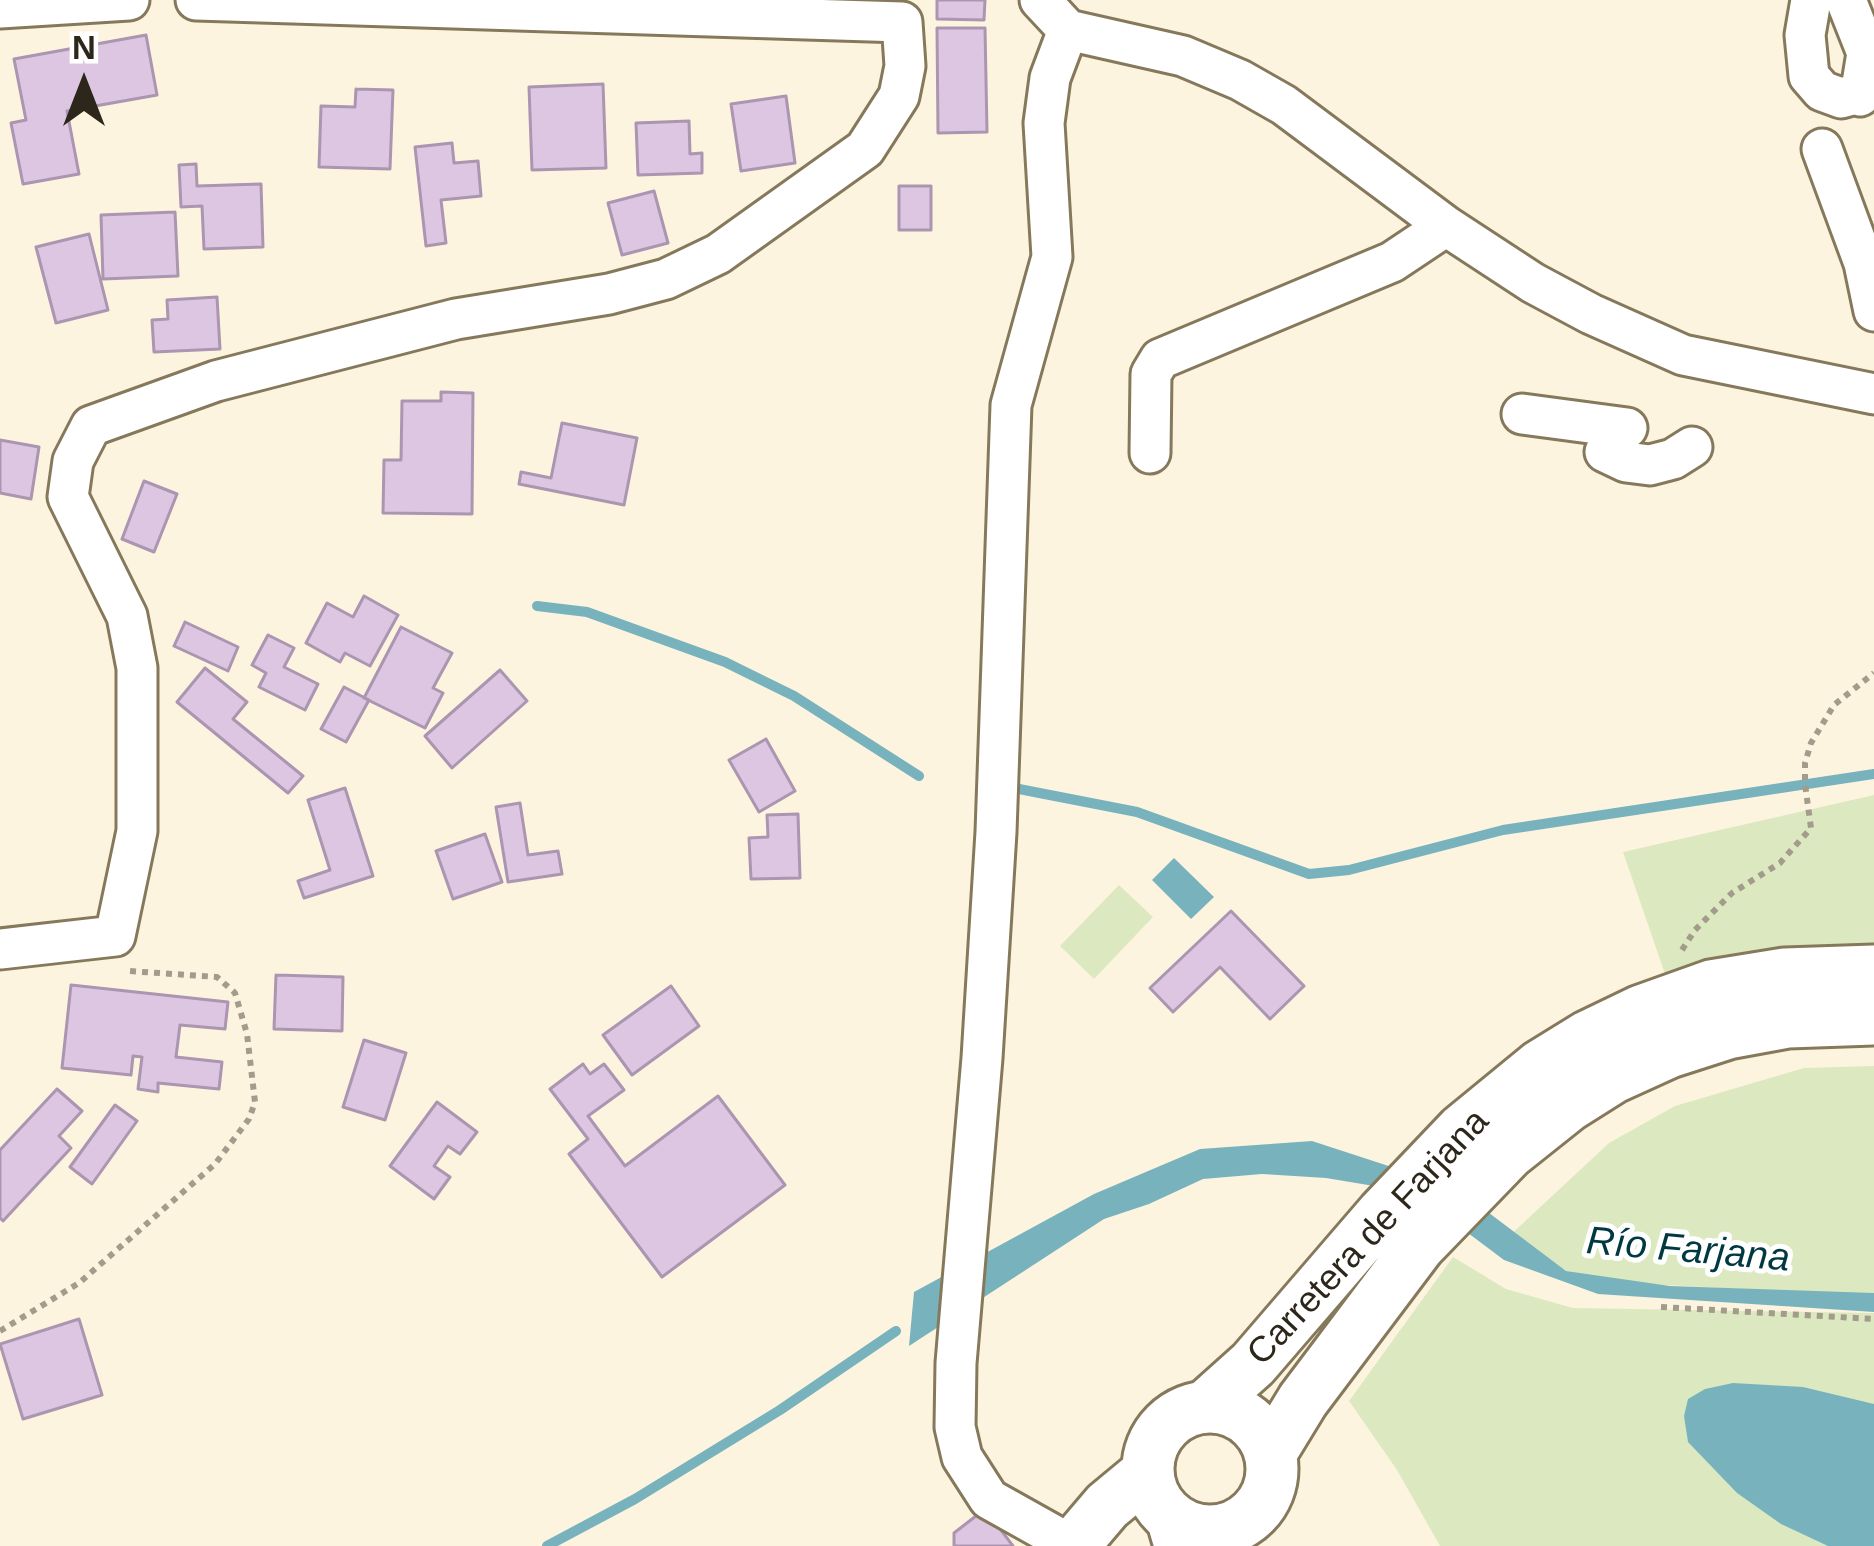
<!DOCTYPE html>
<html>
<head>
<meta charset="utf-8">
<style>
  body { margin:0 }
  #map { position:relative; width:1874px; height:1546px; overflow:hidden; background:#fdf4e0; font-family:Helvetica,sans-serif }
  canvas { display:block }
  .north { position:absolute; left:24px; top:24px; width:120px; height:120px; -webkit-text-stroke:9px #fff; paint-order:stroke; rotate:0deg; font-size:33px; font-weight:700; line-height:48px; text-align:center; color:#2d271b }
  .north::after { content:''; display:block; margin:auto; width:42px; height:54px; background:#2d271b; clip-path:polygon(50% 0,100% 100%,50% 72%,0 100%) }
</style>
</head>
<body>
<div id="map">
<canvas width="1874" height="1546"></canvas>
<div class="north">N</div>
</div>
<script>
const ctx = document.querySelector('canvas').getContext('2d');
ctx.lineJoin = 'round';
function fill(path, color) { ctx.fillStyle = color; ctx.fill(path, 'evenodd'); }
const poly = rows => new Path2D(rows.map(r => 'M' + r).join(''));
function stroke(path, color, width, dash) { ctx.strokeStyle = color; ctx.lineWidth = width; ctx.lineCap = dash ? 'butt' : 'round'; ctx.setLineDash(dash || []); ctx.stroke(path); }
function label(font, color, halo, rows, align = 'center') {
  ctx.font = font + ' Helvetica,sans-serif'; ctx.lineWidth = 10; ctx.setLineDash([]); ctx.textBaseline = 'middle'; ctx.strokeStyle = halo; ctx.fillStyle = color; for (const [text, x, y, turn = 0] of rows) {
    ctx.save(); ctx.translate(x, y); ctx.rotate((+turn || 0) * Math.PI / 180); ctx.textAlign = isNaN(turn) ? turn : align; if (halo) ctx.strokeText(text, 0, 0); ctx.fillText(text, 0, 0); ctx.restore();
  }
}
fill(poly([
  [1874,795,1874,957,1743,962,1665,974,1623,852],
  [1119,885,1153,917,1094,979,1060,946],
  [1874,1066,1874,1296,1627,1283,1566,1271,1506,1239,1609,1143,1675,1106,1804,1068],
  [1453,1257,1506,1289,1573,1308,1874,1313,1874,1546,1440,1546,1397,1470,1349,1401]
]), '#dce9c0');
fill(poly([
  [1174,858,1214,897,1191,919,1152,880],
  [1312,1141,1456,1188,1566,1271,1670,1286,1874,1293,1874,1312,1598,1294,1504,1260,1436,1209,1380,1187,1326,1178,1262,1174,1203,1179,1149,1204,1104,1219,909,1346,914,1292,1094,1194,1200,1149],
  [1733,1383,1803,1387,1874,1404,1874,1546,1828,1546,1781,1524,1737,1493,1688,1442,1684,1416,1688,1399,1705,1389]
]), '#78b3bd');
stroke(poly([
  [537,606,587,612,725,662,794,696,919,776],
  [1019,789,1137,812,1309,874,1349,870,1503,830,1874,774],
  [547,1546,635,1499,780,1410,896,1331]
]), '#78b3bd', 10);
const building = poly([
  [937,0,985,0,984,20,937,19,937,0],
  [937,28,985,28,987,132,938,133,937,28],
  [146,35,157,95,67,111,79,174,23,184,11,123,26,120,14,59,146,35],
  [603,84,606,168,532,170,529,87,603,84],
  [356,89,393,90,390,169,319,167,321,106,355,107,356,89],
  [786,96,795,163,741,171,731,104,786,96],
  [689,121,690,154,702,153,702,173,638,175,636,123,689,121],
  [452,143,454,163,478,161,481,196,441,200,446,243,426,246,415,147,452,143],
  [196,164,197,186,261,184,263,247,204,249,202,206,181,207,179,165,196,164],
  [899,186,931,186,931,230,899,230,899,186],
  [654,191,668,243,622,255,608,203,654,191],
  [175,212,178,276,103,279,101,215,175,212],
  [89,234,108,310,56,323,36,247,89,234],
  [217,297,220,349,154,352,152,320,168,319,167,300,217,297],
  [441,392,473,393,472,514,383,513,384,460,401,460,402,401,441,401,441,392],
  [562,423,637,438,624,505,519,484,521,472,551,478,562,423],
  [0,440,39,447,31,499,0,493,0,440],
  [144,481,177,494,154,552,122,539,144,481],
  [364,596,398,615,370,666,345,653,340,662,306,643,327,603,353,617,364,596],
  [185,622,238,647,228,671,174,646,185,622],
  [401,627,452,653,433,688,443,693,425,728,364,698,401,627],
  [268,635,294,648,284,667,318,684,305,710,259,687,266,673,252,665,268,635],
  [205,668,247,702,233,719,303,776,288,793,177,702,205,668],
  [500,670,527,701,452,768,425,736,500,670],
  [344,687,369,700,346,742,321,729,344,687],
  [766,739,795,791,759,812,729,760,766,739],
  [345,788,373,876,304,898,298,881,330,870,308,800,345,788],
  [520,803,528,855,558,851,562,874,508,882,496,807,520,803],
  [798,814,800,878,751,879,749,838,768,837,767,815,798,814],
  [485,834,502,882,453,899,436,851,485,834],
  [1231,911,1304,986,1270,1019,1220,967,1173,1012,1150,988,1231,911],
  [276,975,343,977,342,1031,274,1029,276,975],
  [71,985,228,1002,225,1029,180,1025,176,1057,222,1062,219,1089,158,1083,158,1092,138,1089,142,1057,133,1056,131,1075,62,1068,71,985],
  [671,986,699,1026,632,1075,603,1035,671,986],
  [364,1040,406,1053,385,1120,343,1107,364,1040],
  [583,1064,590,1074,604,1064,624,1090,588,1116,625,1166,718,1096,785,1185,662,1277,569,1154,588,1139,550,1089,583,1064],
  [57,1089,82,1111,59,1136,71,1148,3,1221,0,1218,0,1150,57,1089],
  [437,1102,477,1132,460,1154,448,1146,434,1166,450,1177,434,1199,390,1166,437,1102],
  [115,1105,137,1121,92,1184,70,1167,115,1105],
  [79,1319,102,1395,23,1419,0,1344,79,1319],
  [985,1509,1013,1546,954,1546,954,1533,985,1509]
]);
fill(building, '#ddc6e2');
stroke(building, '#ab95b0', 3);
const minor = poly([
  [1040,0,1068,30],
  [1811,0,1805,35,1809,76,1822,91,1841,98,1874,89],
  [1846,0,1867,53,1860,96],
  [0,8,129,0],
  [1068,30,1050,78,1044,123,1052,257,1011,405,996,832,982,1058,956,1363,955,1427,962,1457,989,1499,1073,1546],
  [1068,30,1183,56,1240,80,1284,105,1446,226,1533,283,1591,314,1683,355,1874,394],
  [1822,149,1864,263,1874,311],
  [1522,414,1627,428],
  [1605,452,1626,462,1650,465,1673,459,1692,447],
  [1150,453,1151,374,1160,359,1392,262,1446,226],
  [0,949,115,936,137,831,137,668,127,616,68,497,73,461,91,426,216,381,456,319,609,294,666,279,718,254,865,149,899,96,905,66,902,22,196,0],
  [1169,1529,1174,1546]
]);
const major = poly([
  [1205,1407,1253,1364,1383,1213,1462,1130,1540,1066,1587,1037,1641,1011,1711,986,1785,974,1874,971],
  '1148 1469a62 62 0 1 1 124 0a62 62 0 1 1-124 0Z',
  [1270,1454,1303,1400,1419,1246,1509,1153,1568,1106,1614,1077,1669,1052,1728,1033,1788,1022,1874,1019],
  [1073,1546,1107,1506,1148,1472]
]);
stroke(minor, '#86795b', 45);
stroke(major, '#86795b', 57);
stroke(poly([
  [1682,950,1695,930,1732,893,1780,863,1811,828,1805,784,1805,763,1811,743,1834,705,1874,673],
  [1661,1307,1874,1319],
  [0,1331,79,1283,215,1164,249,1119,255,1102,247,1034,235,993,217,977,129,971]
]), '#a39b8b', 6, [6, 6]);
stroke(minor, '#fff', 39);
stroke(major, '#fff', 51);
label('36px', '#2d271b', '#fff', [
  ["Carretera de Farjana",1369,1238,-47]
]);
label('italic 39px', '#003941', '#fff', [
  ["Río Farjana",1688,1251,5]
]);
</script>
</body>
</html>
